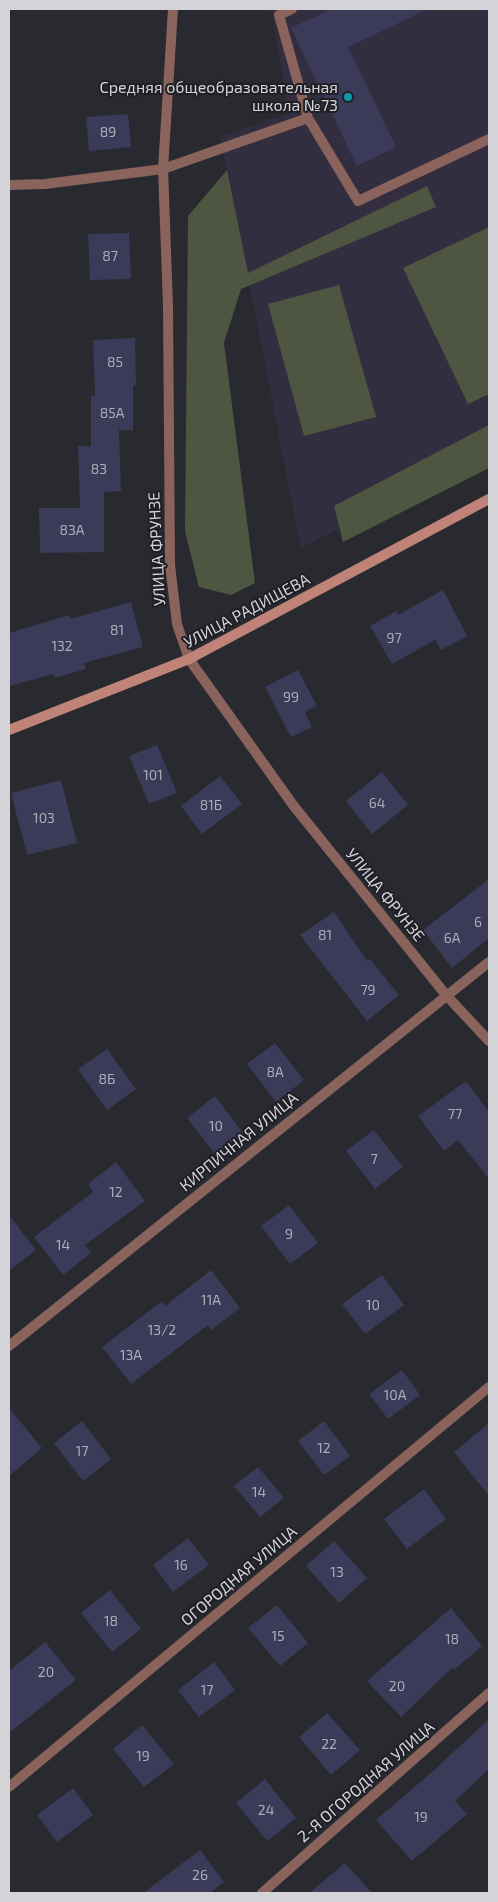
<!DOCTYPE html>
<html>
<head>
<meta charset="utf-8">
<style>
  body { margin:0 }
  #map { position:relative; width:498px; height:1902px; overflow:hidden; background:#292930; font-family:"Exo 2",sans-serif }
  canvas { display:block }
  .frame { position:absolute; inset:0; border:10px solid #d3d3d8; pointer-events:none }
</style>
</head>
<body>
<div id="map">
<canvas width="498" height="1902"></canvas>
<div class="frame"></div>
</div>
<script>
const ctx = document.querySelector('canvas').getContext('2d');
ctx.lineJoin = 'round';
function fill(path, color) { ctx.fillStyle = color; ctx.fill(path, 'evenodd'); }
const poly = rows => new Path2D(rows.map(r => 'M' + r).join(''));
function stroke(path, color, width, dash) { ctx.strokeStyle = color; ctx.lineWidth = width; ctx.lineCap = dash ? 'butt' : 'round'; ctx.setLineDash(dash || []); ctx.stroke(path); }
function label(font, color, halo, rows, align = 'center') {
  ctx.font = font + ' "Exo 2",sans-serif'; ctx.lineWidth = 4; ctx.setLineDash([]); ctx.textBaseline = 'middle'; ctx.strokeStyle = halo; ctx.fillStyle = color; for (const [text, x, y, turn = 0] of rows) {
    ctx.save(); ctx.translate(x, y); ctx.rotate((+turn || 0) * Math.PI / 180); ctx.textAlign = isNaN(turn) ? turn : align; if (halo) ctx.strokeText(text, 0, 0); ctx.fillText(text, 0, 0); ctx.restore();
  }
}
fill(poly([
  [271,9,489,9,489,453,301,548,220,136,289,113]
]), '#332e3f');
fill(poly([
  [227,170,248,273,427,186,436,207,241,289,224,343,255,583,231,595,199,587,185,531,188,216],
  [489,227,489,394,468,404,403,268],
  [339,285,376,417,304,436,268,304],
  [489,425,489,468,343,542,334,506]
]), '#4e5540');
fill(poly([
  [332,9,428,9,348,47,396,147,357,166,291,28],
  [128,114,131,147,89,151,86,117],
  [129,233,131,279,90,280,88,234],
  [135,338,136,385,133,385,133,430,119,430,121,491,104,492,104,552,40,553,39,508,80,508,78,446,91,446,91,396,95,396,93,340],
  [443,590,467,636,441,650,435,640,392,664,370,626,396,611,398,615],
  [131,602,143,647,84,663,86,669,55,678,54,674,9,686,9,633,69,615,70,619],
  [298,670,317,706,305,712,312,727,291,737,265,687],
  [157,745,177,793,149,804,129,756],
  [382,772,408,805,372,834,346,801],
  [220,776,242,804,202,834,181,806],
  [61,780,77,843,27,855,11,793],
  [489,879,489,938,452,968,423,930],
  [334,912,367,961,370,959,399,995,367,1021,300,935],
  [275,1043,304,1080,276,1102,247,1064],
  [107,1049,136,1089,107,1110,78,1069],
  [466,1081,489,1112,489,1179,458,1140,444,1151,418,1116],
  [215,1096,244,1134,216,1155,187,1118],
  [374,1130,403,1167,375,1189,346,1151],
  [116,1162,145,1201,85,1245,91,1253,63,1275,34,1237,93,1192,88,1184],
  [289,1205,318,1243,290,1264,261,1226],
  [9,1215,36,1250,9,1271],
  [211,1270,240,1308,211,1330,208,1325,131,1384,102,1347,162,1301,165,1306],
  [382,1275,404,1305,365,1334,342,1304],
  [402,1370,420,1395,388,1419,369,1394],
  [9,1408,42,1448,9,1476],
  [82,1421,111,1459,83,1481,54,1443],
  [324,1421,350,1456,324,1475,298,1441],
  [489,1423,489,1496,454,1452],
  [258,1467,284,1498,260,1517,234,1486],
  [424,1489,446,1519,407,1549,384,1519],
  [188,1538,209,1565,173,1592,153,1565],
  [334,1541,367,1578,339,1603,306,1566],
  [110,1590,141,1629,112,1652,81,1613],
  [277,1605,308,1643,280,1666,248,1628],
  [451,1608,482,1646,454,1670,452,1668,401,1717,367,1681],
  [45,1642,76,1680,9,1733,9,1671],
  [214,1662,235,1690,199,1717,178,1690],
  [327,1713,360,1750,331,1775,299,1737],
  [489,1719,489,1769,455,1801,467,1814,412,1861,376,1820,431,1773],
  [142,1725,174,1764,144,1787,113,1749],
  [265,1779,296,1818,267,1841,236,1803],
  [73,1788,93,1815,57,1842,37,1815],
  [200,1850,224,1882,210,1893,143,1893],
  [345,1863,372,1893,309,1893]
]), '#3b3a59');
stroke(poly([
  [292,9,279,15,308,118,358,201,489,139],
  [163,169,308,118]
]), '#89635c', 10);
stroke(poly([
  [173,9,163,169,168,306,170,565,177,624,189,659,293,805,446,995,489,1041],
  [9,185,45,184,163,169],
  [9,1346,489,962],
  [9,1787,489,1387],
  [262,1893,489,1693]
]), '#89635c', 10);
stroke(poly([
  [9,730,189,659,489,499]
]), '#bf8377', 10);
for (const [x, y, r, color] of [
  [348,97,5,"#0f9aa8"]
]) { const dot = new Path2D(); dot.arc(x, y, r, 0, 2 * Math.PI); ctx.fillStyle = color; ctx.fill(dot); stroke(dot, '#1f1f26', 2); }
label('14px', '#adadb8', null, [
  ["89",108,132],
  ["87",110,256],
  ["85",115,362],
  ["85А",112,413],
  ["83",99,469],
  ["83А",72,530],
  ["81",117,630],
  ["97",394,638],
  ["132",62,646],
  ["99",291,697],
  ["101",153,775],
  ["64",377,803],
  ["81Б",211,805],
  ["103",44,818],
  ["6",478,922],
  ["81",325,935],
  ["6А",452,938],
  ["79",368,990],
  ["8А",275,1072],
  ["8Б",107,1079],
  ["77",455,1114],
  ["10",216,1126],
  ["7",374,1159],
  ["12",116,1192],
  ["9",289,1234],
  ["14",63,1245],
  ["11А",211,1300],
  ["10",373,1305],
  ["13/2",162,1330],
  ["13А",131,1355],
  ["10А",395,1395],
  ["12",324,1448],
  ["17",82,1451],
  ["14",259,1492],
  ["16",181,1565],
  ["13",337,1572],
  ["18",111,1621],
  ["15",278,1636],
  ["18",452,1639],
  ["20",46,1672],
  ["20",397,1686],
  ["17",207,1690],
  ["22",329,1744],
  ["19",143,1756],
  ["24",266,1810],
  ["19",421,1817],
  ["26",200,1875]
]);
label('16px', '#d3d3d8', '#1f1f26', [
  ["Средняя общеобразовательная",338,88],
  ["школа №73",338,106]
], 'right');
label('16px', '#d3d3d8', '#1f1f26', [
  ["УЛИЦА ФРУНЗЕ",157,549,-93],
  ["УЛИЦА РАДИЩЕВА",247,611,-28],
  ["УЛИЦА ФРУНЗЕ",385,895,51],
  ["КИРПИЧНАЯ УЛИЦА",239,1142,-39],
  ["ОГОРОДНАЯ УЛИЦА",239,1576,-40],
  ["2-Я ОГОРОДНАЯ УЛИЦА",366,1782,-41]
]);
</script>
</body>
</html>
